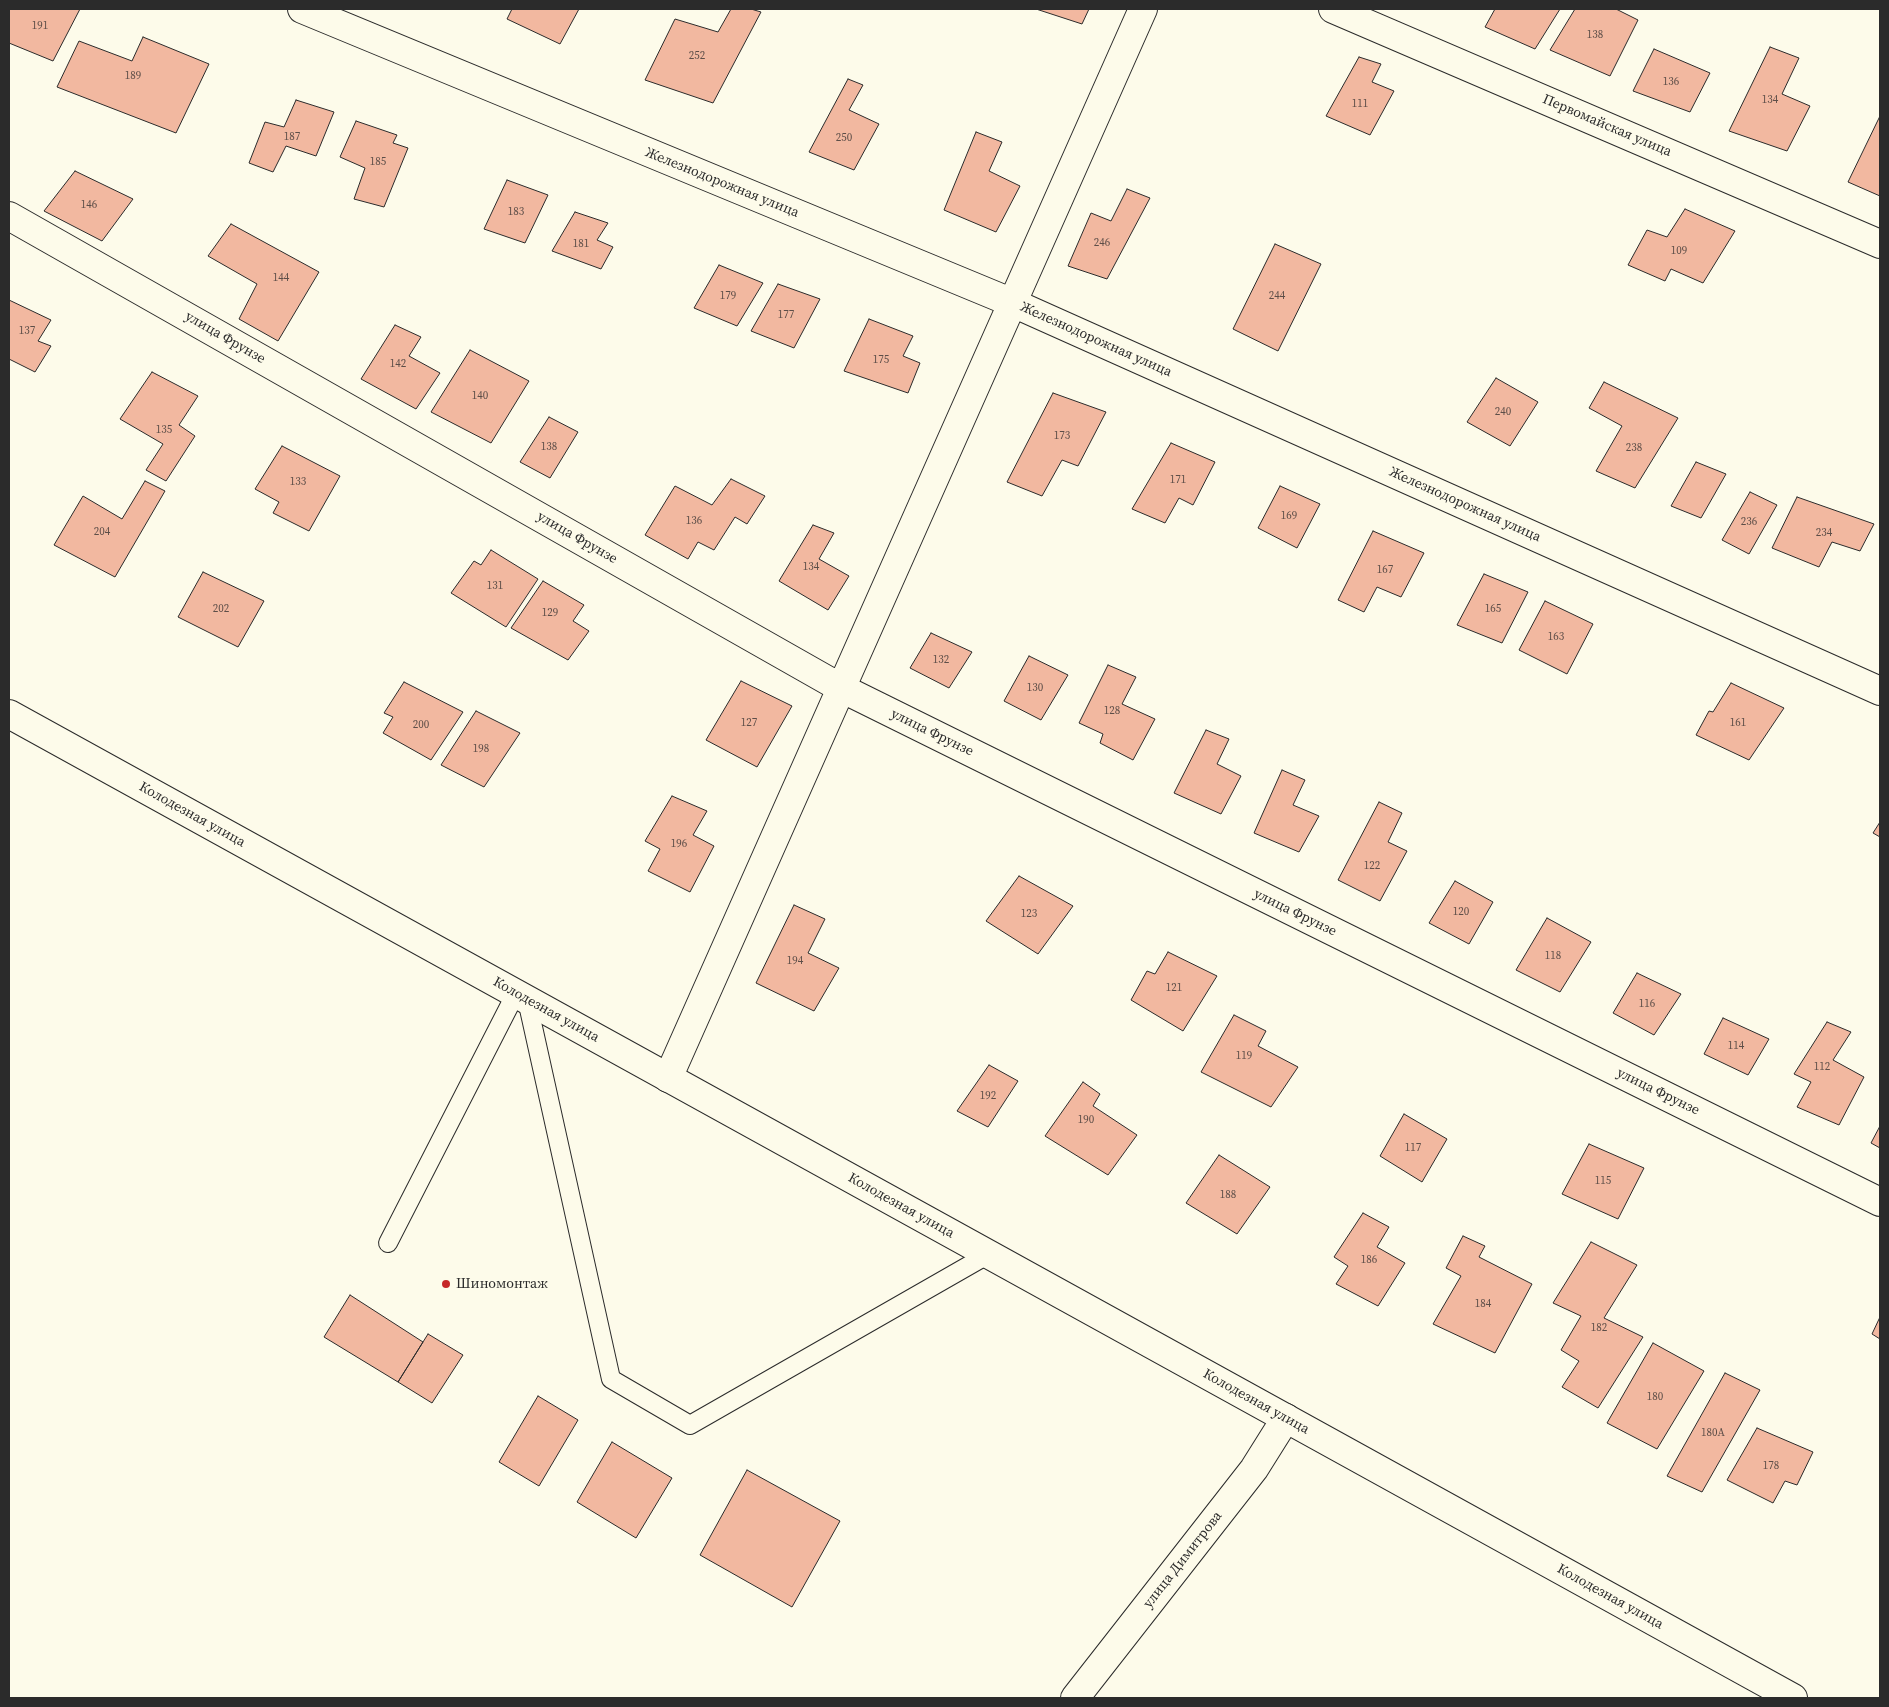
<!DOCTYPE html>
<html>
<head>
<meta charset="utf-8">
<style>
  body { margin:0 }
  #map { position:relative; width:1889px; height:1707px; overflow:hidden; background:#fdfbea; font-family:"Source Serif 4",serif }
  canvas { display:block }
  .frame { position:absolute; inset:0; border:10px solid #2b2b2b; pointer-events:none }
</style>
</head>
<body>
<div id="map">
<canvas width="1889" height="1707"></canvas>
<div class="frame"></div>
</div>
<script>
const ctx = document.querySelector('canvas').getContext('2d');
ctx.lineJoin = 'round';
function fill(path, color) { ctx.fillStyle = color; ctx.fill(path, 'evenodd'); }
const poly = rows => new Path2D(rows.map(r => 'M' + r).join(''));
function stroke(path, color, width, dash) { ctx.strokeStyle = color; ctx.lineWidth = width; ctx.lineCap = dash ? 'butt' : 'round'; ctx.setLineDash(dash || []); ctx.stroke(path); }
function label(font, color, halo, rows, align = 'center') {
  ctx.font = font + ' "Source Serif 4",serif'; ctx.lineWidth = 4; ctx.setLineDash([]); ctx.textBaseline = 'middle'; ctx.strokeStyle = halo; ctx.fillStyle = color; for (const [text, x, y, turn = 0] of rows) {
    ctx.save(); ctx.translate(x, y); ctx.rotate((+turn || 0) * Math.PI / 180); ctx.textAlign = isNaN(turn) ? turn : align; if (halo) ctx.strokeText(text, 0, 0); ctx.fillText(text, 0, 0); ctx.restore();
  }
}
const building = poly([
  [9,9,80,9,53,61,9,43,9,9],
  [512,9,579,9,560,44,507,19,512,9],
  [731,9,751,9,761,12,713,103,645,80,675,19,718,32,731,9],
  [1036,9,1089,9,1082,24,1036,9],
  [1495,9,1560,9,1535,49,1485,27,1495,9],
  [1575,9,1616,9,1638,20,1610,76,1550,50,1575,9],
  [143,37,209,64,176,133,57,87,79,41,132,61,143,37],
  [1770,47,1799,58,1782,94,1810,106,1787,151,1729,131,1770,47],
  [1654,49,1710,73,1690,112,1633,91,1654,49],
  [1359,57,1381,64,1372,82,1394,91,1370,135,1326,116,1359,57],
  [848,79,863,85,849,110,879,124,854,170,809,152,848,79],
  [296,100,334,112,316,156,286,146,273,172,249,163,265,122,284,127,296,100],
  [1880,116,1880,196,1848,182,1880,116],
  [356,121,397,135,393,143,408,148,384,207,354,199,365,168,340,157,356,121],
  [976,132,1002,142,989,171,1020,186,996,232,944,210,976,132],
  [75,171,133,199,102,241,44,211,75,171],
  [507,180,548,195,525,243,484,229,507,180],
  [1127,189,1150,198,1107,279,1068,266,1091,213,1111,221,1127,189],
  [1685,209,1735,231,1703,283,1671,269,1665,281,1628,265,1647,230,1667,237,1685,209],
  [575,212,608,223,597,240,613,247,601,269,552,251,575,212],
  [231,224,319,272,278,341,239,319,257,284,208,256,231,224],
  [1275,244,1321,264,1278,351,1233,329,1275,244],
  [719,265,763,283,737,326,694,308,719,265],
  [778,284,820,299,794,348,751,331,778,284],
  [9,300,51,320,38,341,51,346,35,372,9,359,9,300],
  [869,319,913,336,903,356,920,363,908,393,844,371,869,319],
  [395,325,421,337,409,356,440,373,416,409,361,379,395,325],
  [470,350,529,381,491,443,431,412,470,350],
  [152,372,198,396,179,425,195,436,166,481,146,470,163,444,120,419,152,372],
  [1496,378,1538,402,1510,446,1467,422,1496,378],
  [1604,382,1678,418,1635,488,1596,471,1622,426,1589,408,1604,382],
  [1053,393,1106,412,1078,466,1062,460,1042,496,1007,482,1053,393],
  [549,417,578,432,550,478,520,462,549,417],
  [1171,443,1215,462,1193,505,1179,498,1165,523,1132,509,1171,443],
  [282,446,340,476,309,531,273,513,279,502,255,489,282,446],
  [1696,462,1726,474,1701,518,1671,506,1696,462],
  [731,479,765,496,747,524,735,517,714,550,698,542,688,559,645,535,675,486,712,505,731,479],
  [145,481,165,491,115,577,54,545,83,496,122,519,145,481],
  [1280,486,1320,504,1297,548,1258,528,1280,486],
  [1750,492,1777,505,1749,554,1722,540,1750,492],
  [1797,497,1874,524,1860,551,1832,542,1819,567,1772,548,1797,497],
  [813,525,834,533,819,559,849,576,828,610,779,581,813,525],
  [1373,531,1424,553,1401,597,1377,587,1364,612,1338,600,1373,531],
  [491,550,538,579,506,627,451,593,474,561,481,565,491,550],
  [203,572,264,601,238,647,178,617,203,572],
  [1484,574,1528,592,1502,643,1457,625,1484,574],
  [543,581,584,605,573,621,589,631,568,660,511,628,543,581],
  [1545,601,1593,624,1567,674,1519,650,1545,601],
  [931,633,972,652,949,688,910,668,931,633],
  [1029,656,1068,675,1041,720,1004,701,1029,656],
  [1108,665,1136,677,1122,704,1155,719,1133,760,1100,743,1103,734,1079,723,1108,665],
  [741,681,792,706,757,767,706,740,741,681],
  [404,682,463,712,431,760,383,733,393,717,384,713,404,682],
  [1731,683,1784,708,1749,760,1696,735,1709,711,1713,712,1731,683],
  [476,711,520,733,484,787,441,765,476,711],
  [1206,730,1229,739,1217,764,1241,776,1221,814,1174,793,1206,730],
  [1282,770,1305,780,1293,805,1319,816,1299,852,1254,833,1282,770],
  [672,796,707,811,693,835,714,846,690,892,648,871,660,849,645,841,672,796],
  [1379,802,1402,813,1388,842,1407,851,1380,901,1338,880,1379,802],
  [1880,822,1880,837,1873,833,1880,822],
  [1019,876,1073,906,1038,954,986,921,1019,876],
  [1455,881,1493,902,1469,944,1429,923,1455,881],
  [794,905,825,919,808,953,839,968,814,1011,756,983,794,905],
  [1547,918,1591,942,1560,992,1516,970,1547,918],
  [1168,952,1217,976,1183,1031,1131,1000,1147,971,1155,974,1168,952],
  [1637,973,1681,994,1654,1035,1613,1013,1637,973],
  [1234,1015,1266,1031,1258,1046,1298,1067,1271,1107,1201,1072,1234,1015],
  [1723,1018,1769,1039,1748,1075,1704,1054,1723,1018],
  [1827,1022,1851,1032,1833,1060,1864,1077,1839,1125,1797,1107,1811,1082,1794,1074,1827,1022],
  [989,1065,1018,1081,988,1127,957,1111,989,1065],
  [1083,1082,1100,1094,1093,1106,1137,1135,1108,1175,1045,1136,1083,1082],
  [1404,1114,1447,1139,1422,1182,1380,1156,1404,1114],
  [1880,1126,1880,1148,1871,1143,1880,1126],
  [1589,1144,1644,1168,1618,1219,1562,1194,1589,1144],
  [1219,1155,1270,1187,1237,1234,1186,1203,1219,1155],
  [1363,1213,1389,1227,1377,1247,1405,1263,1378,1306,1336,1284,1348,1266,1334,1257,1363,1213],
  [1463,1236,1485,1246,1479,1257,1532,1284,1495,1353,1433,1324,1461,1276,1446,1268,1463,1236],
  [1591,1242,1637,1265,1604,1318,1643,1337,1598,1408,1562,1387,1579,1361,1561,1350,1581,1316,1553,1303,1591,1242],
  [350,1295,423,1342,398,1382,324,1337,350,1295],
  [1880,1317,1880,1339,1872,1334,1880,1317],
  [428,1334,463,1355,432,1403,398,1382,428,1334],
  [1653,1343,1704,1371,1657,1449,1607,1423,1653,1343],
  [1725,1373,1760,1390,1702,1492,1667,1476,1725,1373],
  [538,1396,578,1420,539,1486,499,1462,538,1396],
  [1757,1428,1813,1452,1797,1485,1785,1481,1773,1503,1727,1480,1757,1428],
  [612,1442,672,1478,636,1538,577,1502,612,1442],
  [747,1470,840,1521,792,1607,700,1555,747,1470]
]);
fill(building, '#f2b8a0');
stroke(building, '#2b2b2b', 1);
const lane = poly([
  [527,1000,611,1379,690,1425,989,1254],
  [388,1243,516,993]
]);
const street = poly([
  [302,9,1013,303,1880,691],
  [1333,9,1880,244],
  [9,216,841,688,1880,1202],
  [668,1078,1143,9],
  [1075,1698,1254,1469,1286,1418]
]);
const secondary = poly([
  [9,714,1793,1698]
]);
stroke(lane, '#2b2b2b', 20);
stroke(street, '#2b2b2b', 30);
stroke(secondary, '#2b2b2b', 30);
stroke(lane, '#fdfbea', 18);
stroke(street, '#fdfbea', 28);
stroke(secondary, '#fdfbea', 28);
for (const [x, y, r, color] of [
  [446,1284,5,"#c62828"]
]) { const dot = new Path2D(); dot.arc(x, y, r, 0, 2 * Math.PI); ctx.fillStyle = color; ctx.fill(dot); stroke(dot, '#fdfbea', 2); }
label('11px', '#5d4e48', null, [
  ["191",40,26],
  ["138",1595,35],
  ["252",697,56],
  ["189",133,76],
  ["136",1671,82],
  ["134",1770,100],
  ["111",1360,104],
  ["187",292,137],
  ["250",844,138],
  ["185",378,162],
  ["146",89,205],
  ["183",516,212],
  ["246",1102,243],
  ["181",581,244],
  ["109",1679,251],
  ["144",281,278],
  ["179",728,296],
  ["244",1277,296],
  ["177",786,315],
  ["137",27,331],
  ["175",881,360],
  ["142",398,364],
  ["140",480,396],
  ["240",1503,412],
  ["135",164,430],
  ["173",1062,436],
  ["138",549,447],
  ["238",1634,448],
  ["171",1178,480],
  ["133",298,482],
  ["169",1289,516],
  ["136",694,521],
  ["236",1749,522],
  ["204",102,532],
  ["234",1824,533],
  ["134",811,567],
  ["167",1385,570],
  ["131",495,586],
  ["202",221,609],
  ["165",1493,609],
  ["129",550,613],
  ["163",1556,637],
  ["132",941,660],
  ["130",1035,688],
  ["128",1112,711],
  ["127",749,723],
  ["161",1738,723],
  ["200",421,725],
  ["198",481,749],
  ["196",679,844],
  ["122",1372,866],
  ["120",1461,912],
  ["123",1029,914],
  ["118",1553,956],
  ["194",795,961],
  ["121",1174,988],
  ["116",1647,1004],
  ["114",1736,1046],
  ["119",1244,1056],
  ["112",1822,1067],
  ["192",988,1096],
  ["190",1086,1120],
  ["117",1413,1148],
  ["115",1603,1181],
  ["188",1228,1195],
  ["186",1369,1260],
  ["184",1483,1304],
  ["182",1599,1328],
  ["180",1655,1397],
  ["180А",1713,1433],
  ["178",1771,1466]
]);
label('14px', '#2b2b2b', '#fdfbea', [
  ["Первомайская улица",1607,126,23],
  ["Железнодорожная улица",722,183,22],
  ["улица Фрунзе",225,338,30],
  ["Железнодорожная улица",1096,340,24],
  ["Железнодорожная улица",1465,505,24],
  ["улица Фрунзе",577,538,30],
  ["улица Фрунзе",932,733,26],
  ["Колодезная улица",192,815,29],
  ["улица Фрунзе",1295,913,26],
  ["Колодезная улица",546,1010,29],
  ["улица Фрунзе",1658,1092,26],
  ["Колодезная улица",901,1206,29],
  ["Колодезная улица",1256,1402,29],
  ["улица Димитрова",1183,1560,-52],
  ["Колодезная улица",1610,1597,29]
]);
label('14px', '#2b2b2b', '#fdfbea', [
  ["Шиномонтаж",456,1284]
], 'left');
</script>
</body>
</html>
